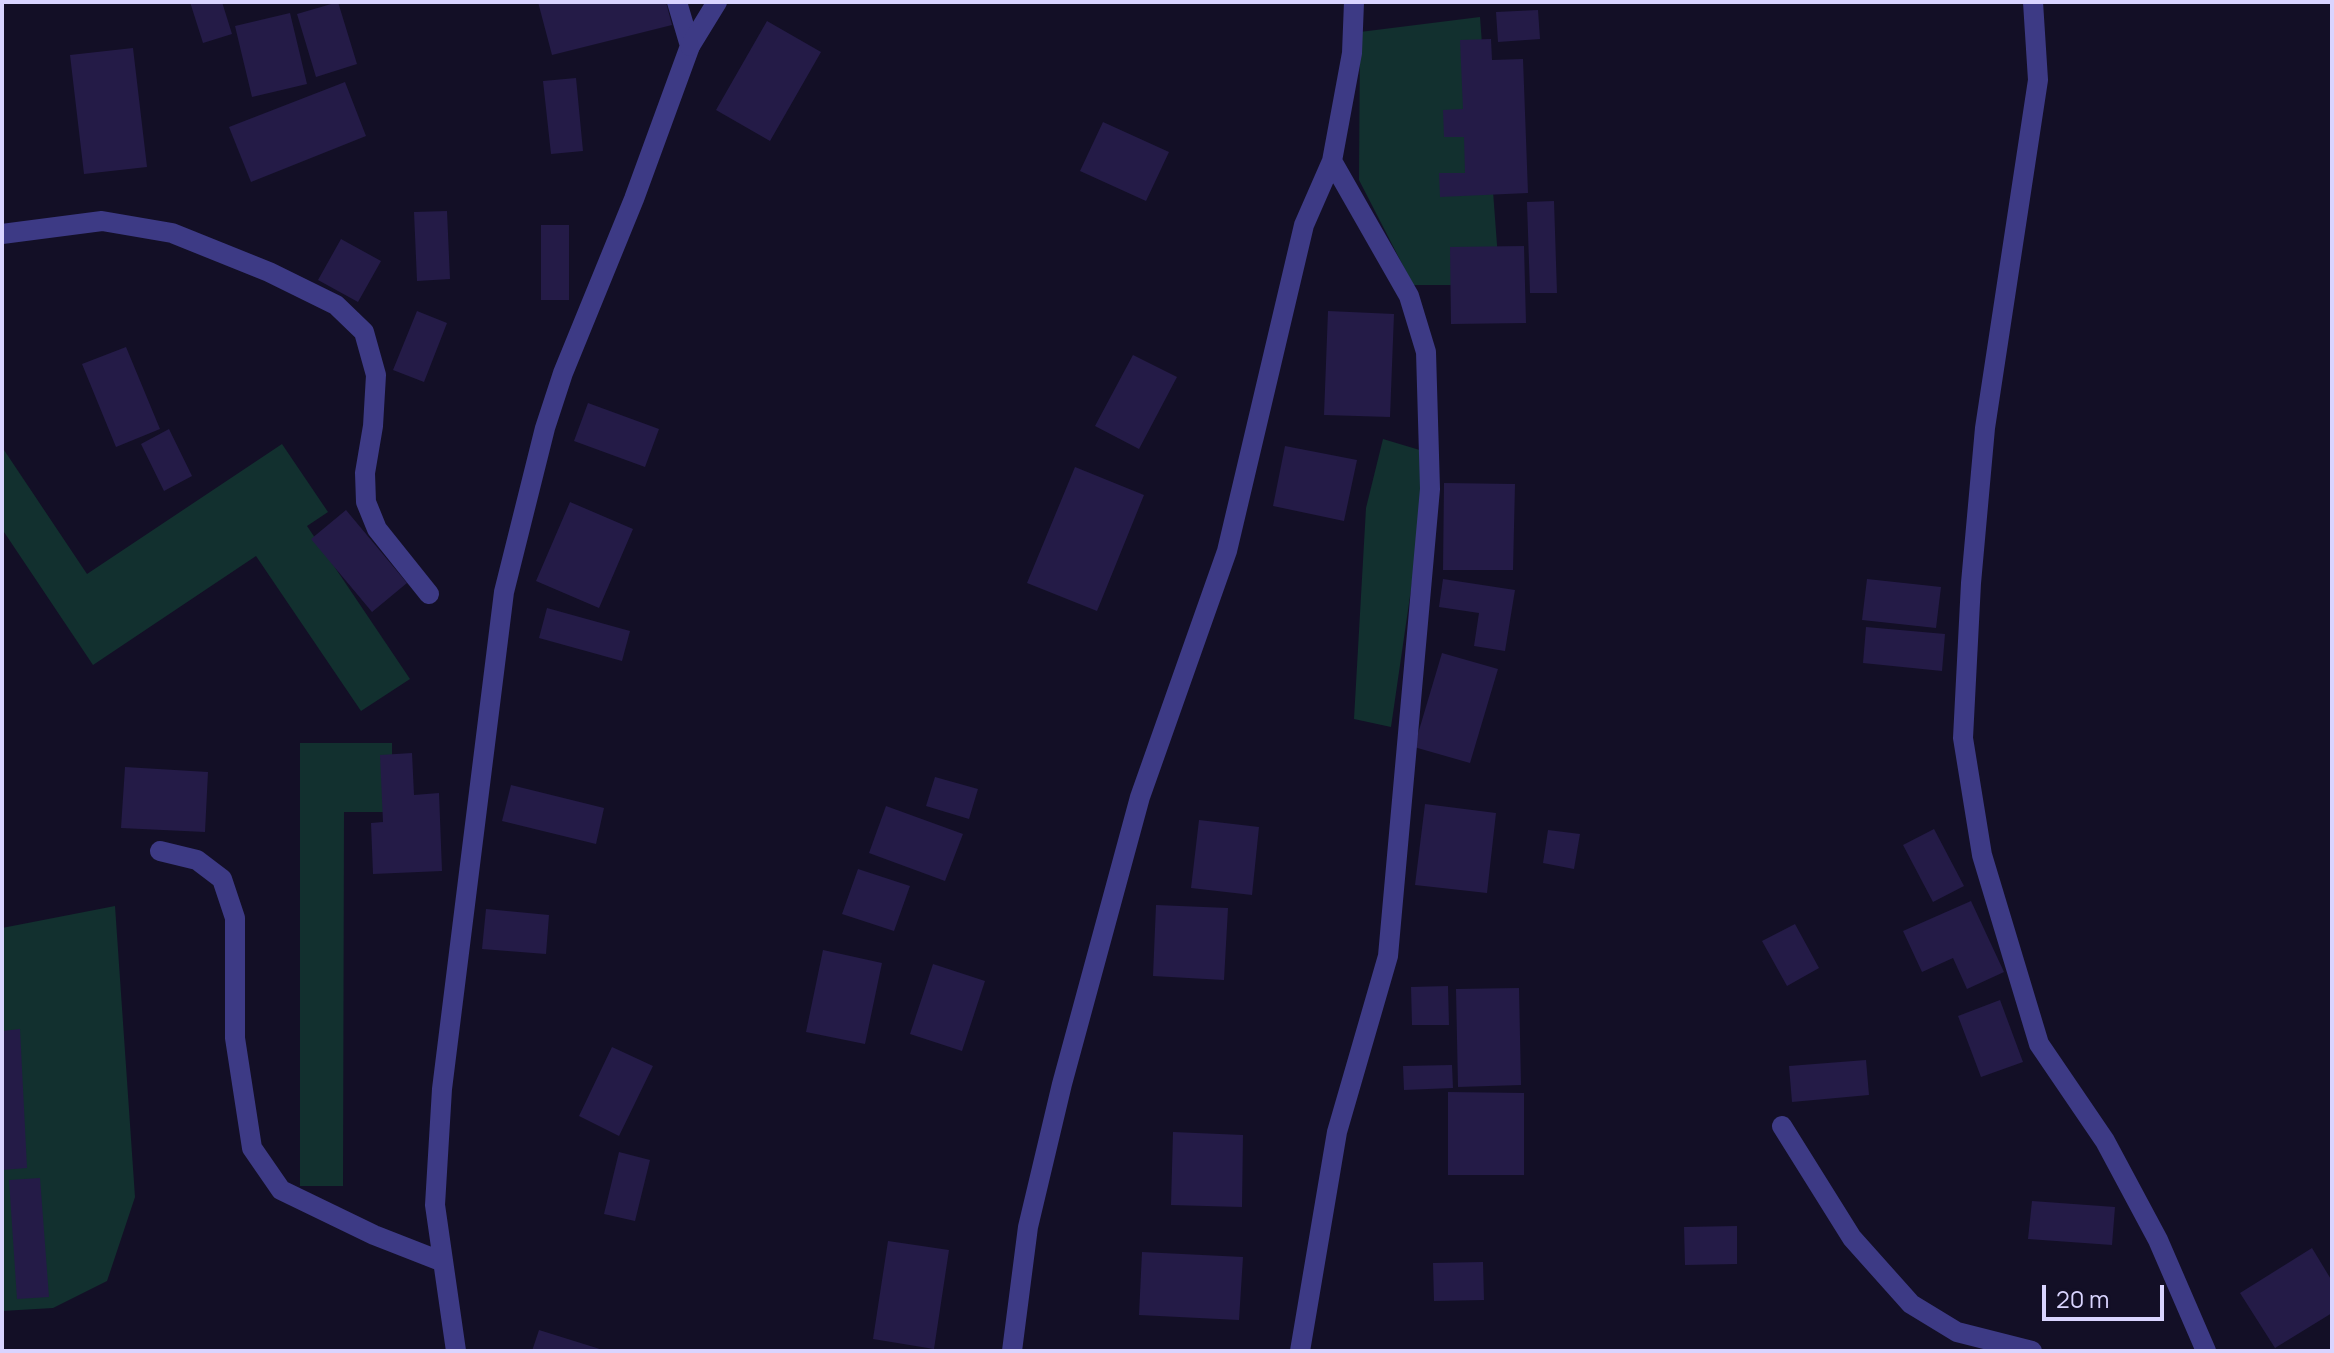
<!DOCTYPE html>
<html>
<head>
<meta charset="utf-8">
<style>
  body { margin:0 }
  #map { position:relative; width:2334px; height:1353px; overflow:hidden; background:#130f26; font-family:Manrope,sans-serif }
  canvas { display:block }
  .frame { position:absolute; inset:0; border:4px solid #d9d4ff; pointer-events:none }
  .scale { position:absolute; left:2042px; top:1285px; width:122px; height:36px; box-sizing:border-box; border:4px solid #d9d4ff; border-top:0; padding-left:10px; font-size:24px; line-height:28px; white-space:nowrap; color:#d9d4ff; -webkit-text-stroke:6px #130f26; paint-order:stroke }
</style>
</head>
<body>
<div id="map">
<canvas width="2334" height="1353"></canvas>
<div class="frame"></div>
<div class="scale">20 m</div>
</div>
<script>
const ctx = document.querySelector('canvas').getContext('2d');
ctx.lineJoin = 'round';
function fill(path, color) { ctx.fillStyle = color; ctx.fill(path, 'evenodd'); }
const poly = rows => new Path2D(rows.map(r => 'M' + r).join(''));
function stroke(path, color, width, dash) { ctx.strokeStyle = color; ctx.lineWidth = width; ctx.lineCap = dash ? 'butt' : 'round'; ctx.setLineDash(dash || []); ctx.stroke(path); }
fill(poly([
  [1480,17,1500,285,1413,285,1359,180,1360,32],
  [1383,439,1423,451,1424,500,1391,727,1354,719,1366,508],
  [282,444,328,512,307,526,410,679,361,711,256,556,93,665,2,529,2,447,87,574],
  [300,743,392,743,392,812,344,812,343,1186,300,1186],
  [115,906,135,1197,107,1281,53,1308,2,1311,2,928]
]), '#12302f');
fill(poly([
  [190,2,222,2,232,34,203,43],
  [338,2,357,64,316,77,297,14],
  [538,2,666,2,672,25,552,55],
  [1538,10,1540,39,1498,42,1496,12],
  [290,13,307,84,252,97,235,26],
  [767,21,821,52,770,141,716,110],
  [1491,39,1492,60,1523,59,1528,193,1440,197,1439,173,1465,173,1464,137,1444,137,1443,110,1463,109,1460,40],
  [133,48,147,167,84,174,70,55],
  [576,78,583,151,551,154,543,81],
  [345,82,366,136,251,182,229,127],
  [1103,122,1169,152,1146,201,1080,171],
  [1554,201,1557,293,1530,293,1527,202],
  [447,211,450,279,417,281,414,212],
  [541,225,569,225,569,300,541,300],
  [341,239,381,261,358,302,318,280],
  [1524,246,1526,323,1451,324,1450,247],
  [417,311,447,323,424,382,393,370],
  [1328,311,1394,314,1390,417,1324,415],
  [126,347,160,429,116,447,82,364],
  [1133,355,1177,377,1139,449,1095,426],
  [588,403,659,429,645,467,574,441],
  [169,429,192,476,164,491,141,444],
  [1285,446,1357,460,1344,521,1273,506],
  [1075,467,1144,495,1097,611,1027,583],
  [1444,483,1515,484,1513,570,1443,570],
  [570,502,633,529,599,608,536,581],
  [346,510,407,583,372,612,311,539],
  [1443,579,1515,590,1505,651,1474,646,1479,613,1439,607],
  [1867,579,1941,587,1936,628,1862,620],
  [547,608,630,631,622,661,539,638],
  [1866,627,1945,634,1942,671,1863,663],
  [1442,653,1498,669,1470,763,1414,747],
  [412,753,414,795,439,793,442,871,373,874,371,823,383,822,380,755],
  [125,767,208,772,205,832,121,828],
  [935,777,978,789,969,819,926,806],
  [511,785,604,808,596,844,502,821],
  [1425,804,1496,813,1487,893,1415,885],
  [886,806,963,834,945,881,869,853],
  [1199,820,1259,827,1252,895,1191,888],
  [1934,829,1964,886,1933,902,1903,845],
  [1548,830,1580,834,1574,869,1543,863],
  [858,869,910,886,894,931,842,914],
  [1971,901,2004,972,1967,989,1953,958,1922,972,1903,931],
  [1156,905,1228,908,1224,980,1153,976],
  [486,909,549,915,546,954,482,949],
  [1795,924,1819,968,1787,986,1762,941],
  [823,950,882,963,865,1044,806,1032],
  [933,964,985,981,962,1051,910,1034],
  [1448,986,1449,1025,1412,1025,1411,987],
  [1519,988,1521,1085,1458,1087,1456,989],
  [2000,1000,2023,1062,1981,1077,1958,1016],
  [20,1029,27,1168,2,1170,2,1031],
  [612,1047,653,1066,619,1136,579,1116],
  [1866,1060,1869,1095,1792,1102,1789,1066],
  [1452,1065,1453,1088,1404,1090,1403,1066],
  [1448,1092,1524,1093,1524,1175,1448,1175],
  [1173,1132,1243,1135,1242,1207,1171,1205],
  [619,1152,650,1160,635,1221,604,1214],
  [40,1178,49,1297,17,1299,9,1180],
  [2032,1201,2115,1207,2112,1245,2028,1239],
  [1737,1226,1737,1264,1685,1265,1684,1227],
  [888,1241,949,1250,934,1349,873,1339],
  [2312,1248,2332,1281,2332,1313,2275,1348,2240,1293],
  [1142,1252,1243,1257,1239,1320,1139,1315],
  [1483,1262,1484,1300,1434,1301,1433,1263],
  [539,1330,603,1350,603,1351,532,1351]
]), '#241b47');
stroke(poly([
  [2033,2,2038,80,1985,428,1971,583,1963,738,1982,855,2039,1044,2105,1141,2158,1240,2206,1351],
  [2,234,102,221,172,233,269,272,336,305,364,332,376,375,373,426,365,473,366,502,377,529,429,594],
  [160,851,197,860,222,879,235,918,235,1038,252,1148,281,1190,374,1235,443,1262],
  [456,1351,435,1205,442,1089,504,592,545,428,563,373,634,199,690,46,677,2],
  [1012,1351,1028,1227,1062,1084,1140,797,1227,551,1304,225,1332,161],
  [1300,1351,1337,1132,1388,956,1430,489,1426,352,1409,296,1332,161,1352,53,1354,2]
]), '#3d3a85', 20);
stroke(poly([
  [690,46,717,2],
  [1782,1126,1852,1238,1911,1304,1957,1332,2032,1351]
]), '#3d3a85', 20);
</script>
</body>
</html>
